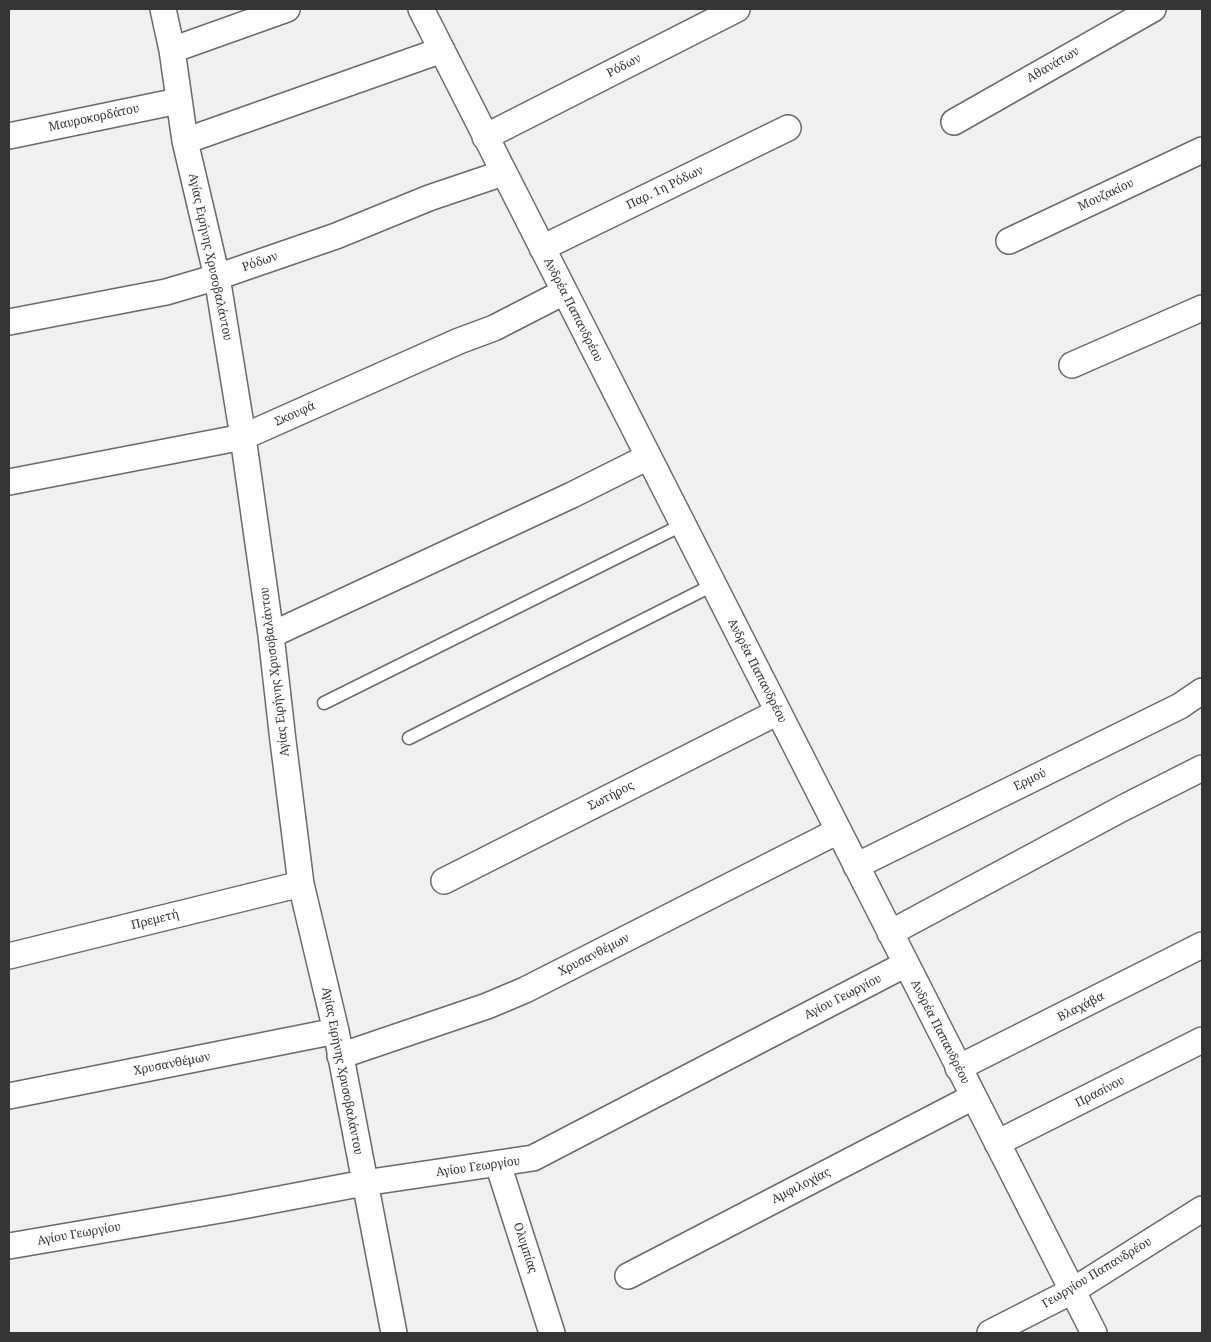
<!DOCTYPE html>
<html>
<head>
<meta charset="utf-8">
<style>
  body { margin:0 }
  #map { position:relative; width:1211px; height:1342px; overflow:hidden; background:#f0eff2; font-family:"Noto Serif",serif }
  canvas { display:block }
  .frame { position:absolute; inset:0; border:10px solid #353536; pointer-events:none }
</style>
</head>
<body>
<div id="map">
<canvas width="1211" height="1342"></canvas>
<div class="frame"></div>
</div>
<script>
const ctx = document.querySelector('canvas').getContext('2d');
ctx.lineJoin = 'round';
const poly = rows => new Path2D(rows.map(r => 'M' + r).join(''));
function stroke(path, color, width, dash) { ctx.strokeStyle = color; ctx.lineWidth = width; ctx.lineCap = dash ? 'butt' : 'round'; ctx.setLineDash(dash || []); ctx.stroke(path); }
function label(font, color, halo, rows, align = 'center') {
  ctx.font = font + ' "Noto Serif",serif'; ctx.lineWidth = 4; ctx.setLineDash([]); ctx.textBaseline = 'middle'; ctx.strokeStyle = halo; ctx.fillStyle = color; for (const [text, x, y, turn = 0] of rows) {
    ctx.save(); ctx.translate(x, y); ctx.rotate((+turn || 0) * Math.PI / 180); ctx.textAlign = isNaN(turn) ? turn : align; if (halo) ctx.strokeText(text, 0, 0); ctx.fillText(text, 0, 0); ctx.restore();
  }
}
const lane = poly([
  [324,703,682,525],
  [409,738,713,585]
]);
const street = poly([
  [163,9,172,50,185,141,217,277,243,437,271,635,283,741,301,884,336,1031,394,1333],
  [421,9,1094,1333],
  [172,50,287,9],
  [954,122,1153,9],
  [9,136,178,101],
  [485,137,737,9],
  [185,141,442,50],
  [1009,241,1202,150],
  [542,248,788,128],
  [9,322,166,292,217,277,336,236,429,198,503,173],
  [1072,365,1202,308],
  [9,482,243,437,459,341,494,328,564,292],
  [271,635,572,495,648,457],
  [856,866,1180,706,1202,691],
  [444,881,778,712],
  [890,933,1123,808,1202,768],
  [9,956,301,884],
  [340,1056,487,1006,525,990,838,831],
  [958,1068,1202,945],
  [9,1096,336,1031],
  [997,1143,1202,1040],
  [498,1164,552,1333],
  [9,1246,232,1208,364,1183,533,1158,906,964],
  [628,1276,973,1097],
  [990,1333,1072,1291,1202,1209]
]);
stroke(lane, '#69686b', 15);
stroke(street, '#69686b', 28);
stroke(lane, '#fff', 12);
stroke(street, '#fff', 25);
label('12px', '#353536', '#fdfdff', [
  ["Αθανάτων",1053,65,-30],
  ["Ρόδων",624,66,-27],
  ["Μαυροκορδάτου",94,118,-12],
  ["Παρ. 1η Ρόδων",665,188,-26],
  ["Μουζακίου",1106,195,-25],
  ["Αγίας Ειρήνης Χρυσοβαλάντου",210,257,78],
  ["Ρόδων",260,262,-19],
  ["Ανδρέα Παπανδρέου",573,310,63],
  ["Σκουφά",295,414,-24],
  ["Ανδρέα Παπανδρέου",757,671,63],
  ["Αγίας Ειρήνης Χρυσοβαλάντου",275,672,-97],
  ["Ερμού",1030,780,-26],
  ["Σωτήρος",611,796,-27],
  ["Πρεμετή",155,920,-14],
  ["Χρυσανθέμων",594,955,-27],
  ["Αγίου Γεωργίου",843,997,-27],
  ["Βλαχάβα",1081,1007,-27],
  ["Ανδρέα Παπανδρέου",940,1032,63],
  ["Χρυσανθέμων",172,1064,-11],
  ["Αγίας Ειρήνης Χρυσοβαλάντου",342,1071,79],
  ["Πρασίνου",1100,1092,-27],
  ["Αγίου Γεωργίου",478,1167,-8],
  ["Αμφιλοχίας",801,1186,-27],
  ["Αγίου Γεωργίου",79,1234,-10],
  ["Ολυμπίας",525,1248,72],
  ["Γεωργίου Παπανδρέου",1097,1273,-31]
]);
</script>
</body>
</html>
